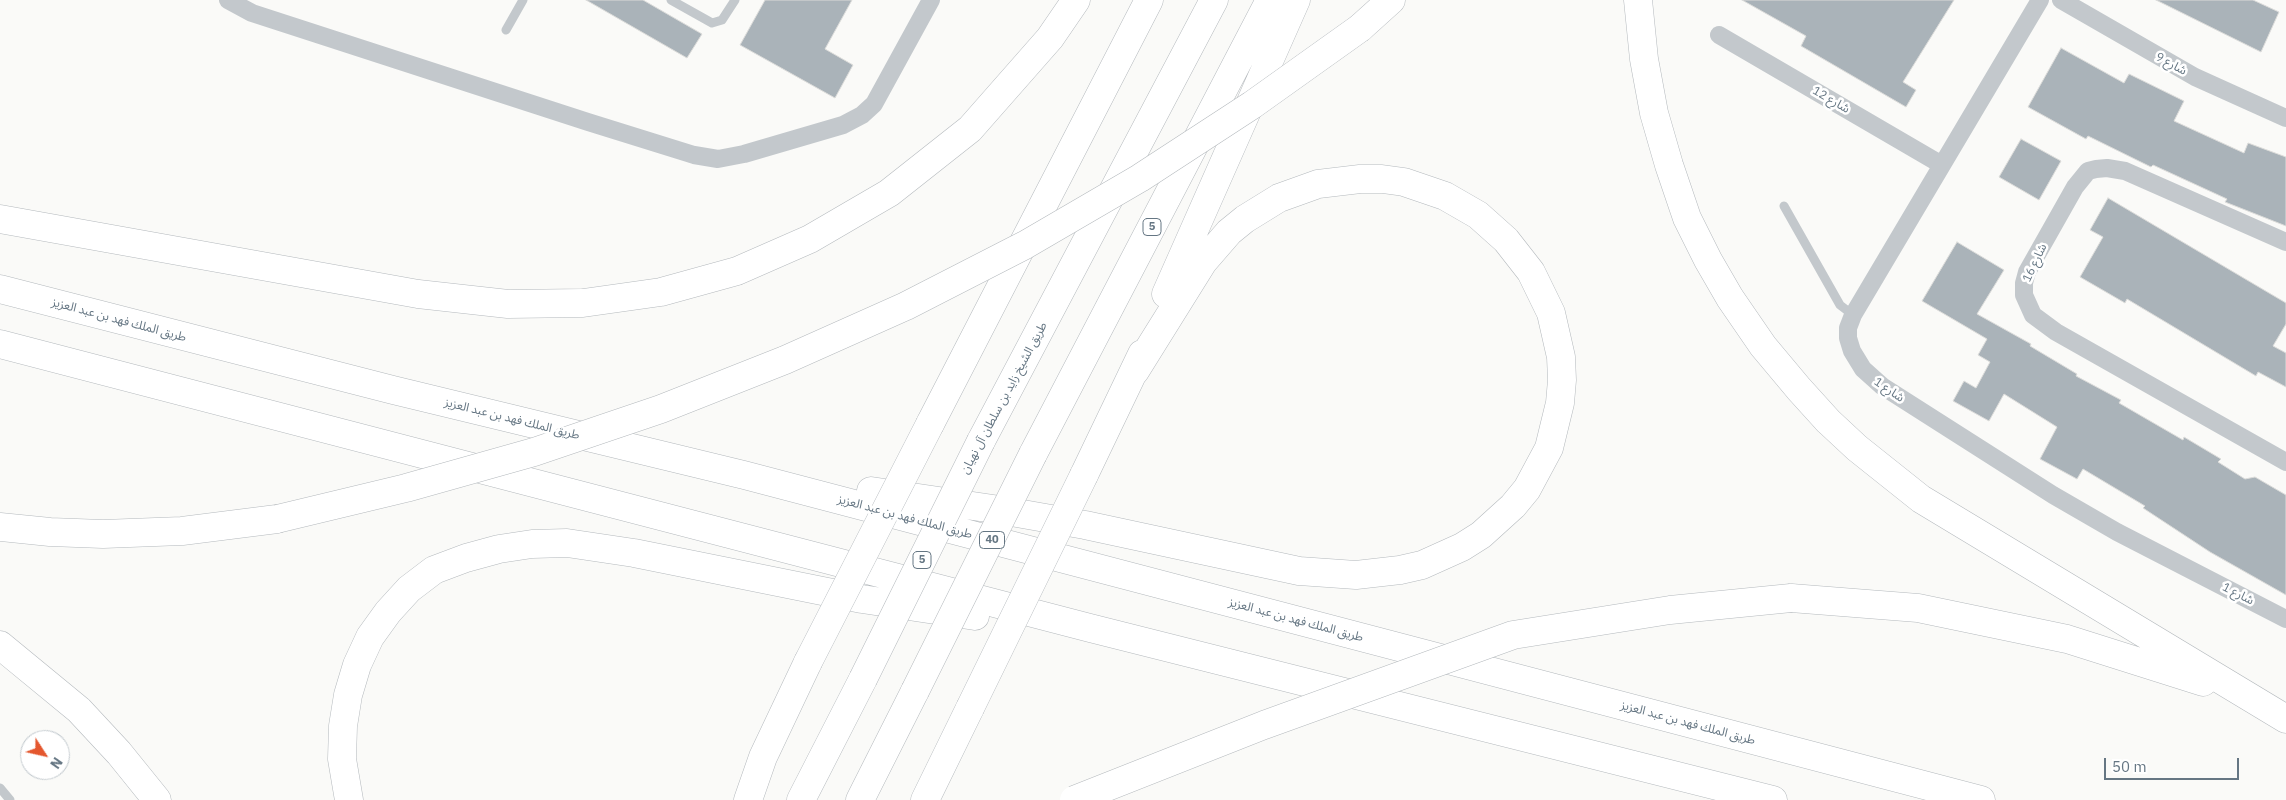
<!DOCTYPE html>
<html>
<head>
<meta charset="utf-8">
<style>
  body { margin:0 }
  #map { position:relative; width:2286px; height:800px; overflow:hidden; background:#fafaf8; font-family:"IBM Plex Sans",sans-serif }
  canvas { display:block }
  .north { position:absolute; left:20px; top:730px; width:50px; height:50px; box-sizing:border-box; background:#fff; border:1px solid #c1c8cd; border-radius:50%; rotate:125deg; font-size:14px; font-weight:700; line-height:20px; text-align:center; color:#657683 }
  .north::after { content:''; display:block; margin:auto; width:18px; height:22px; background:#e4572e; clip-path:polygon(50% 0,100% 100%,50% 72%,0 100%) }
  .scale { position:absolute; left:2104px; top:758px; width:135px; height:22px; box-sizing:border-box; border:2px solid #657683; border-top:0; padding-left:6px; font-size:15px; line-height:18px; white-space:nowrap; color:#657683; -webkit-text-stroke:4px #fff; paint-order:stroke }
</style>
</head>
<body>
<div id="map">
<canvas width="2286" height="800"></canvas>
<div class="north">N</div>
<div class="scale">50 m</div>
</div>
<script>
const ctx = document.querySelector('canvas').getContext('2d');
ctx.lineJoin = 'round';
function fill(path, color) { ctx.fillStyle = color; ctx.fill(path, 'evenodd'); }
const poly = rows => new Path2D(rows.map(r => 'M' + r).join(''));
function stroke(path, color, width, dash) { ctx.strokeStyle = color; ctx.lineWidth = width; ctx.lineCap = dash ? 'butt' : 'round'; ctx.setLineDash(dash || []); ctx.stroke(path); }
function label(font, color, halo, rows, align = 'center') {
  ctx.font = font + ' "IBM Plex Sans","Noto Sans Arabic",sans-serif'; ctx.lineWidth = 5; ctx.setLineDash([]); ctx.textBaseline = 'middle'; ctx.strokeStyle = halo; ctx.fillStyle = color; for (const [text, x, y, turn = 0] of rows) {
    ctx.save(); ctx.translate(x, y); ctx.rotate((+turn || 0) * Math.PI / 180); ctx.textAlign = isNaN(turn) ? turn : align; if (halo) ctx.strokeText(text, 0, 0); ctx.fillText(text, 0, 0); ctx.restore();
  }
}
const building = poly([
  [586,0,643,0,702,34,687,58,586,0],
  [765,0,852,0,825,49,853,65,835,98,740,45,765,0],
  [1742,0,1954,0,1903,82,1916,90,1906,107,1801,46,1806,36,1742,0],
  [2156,0,2253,0,2279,12,2261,52,2156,0],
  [2061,48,2124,83,2129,74,2184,101,2174,121,2244,153,2248,143,2286,157,2286,226,2225,202,2227,199,2153,165,2151,167,2088,136,2086,139,2028,107,2061,48],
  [2021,139,2061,161,2039,200,1999,177,2021,139],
  [2108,198,2286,303,2286,324,2273,346,2286,353,2286,387,2258,372,2256,376,2127,299,2125,303,2080,277,2103,237,2090,230,2108,198],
  [1957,242,2004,270,1977,314,2031,344,2030,346,2077,374,2076,376,2121,400,2119,403,2183,440,2184,437,2221,459,2218,462,2245,479,2255,477,2286,495,2286,595,2210,552,2143,508,2145,506,2083,469,2077,479,2040,459,2057,427,2004,394,1989,421,1953,401,1964,381,1976,388,1990,362,1978,355,1987,339,1922,301,1957,242]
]);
fill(building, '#aab3b9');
stroke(building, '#dcdcda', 1);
const highway = poly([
  [1638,0,1644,59,1654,113,1669,165,1687,218,1708,260,1730,298,1763,346,1799,389,1828,421,1857,448,1921,499,2286,719],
  [1360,28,1391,0],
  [0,219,418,294,508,304,583,303,661,292,737,271,810,239,889,193,970,129,1050,38,1076,0],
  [0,289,393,390,744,475,1981,800],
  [1166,294,1296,0],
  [0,344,1090,628,1773,800],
  [930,424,1149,0],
  [981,441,1214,0],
  [1033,454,1270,0],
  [1084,475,1142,354],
  [871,491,1000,510,1085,525,1299,571,1356,575,1400,570,1422,565,1462,547,1481,535,1513,506,1527,489,1549,448,1560,403,1562,380,1561,357,1551,313,1531,272,1506,240,1478,215,1445,196,1404,182,1382,179,1360,179,1318,184,1279,198,1245,219,1229,232,1203,262,1135,371],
  [0,527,50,532,103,534,182,531,277,519],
  [1791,598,1918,608,2067,639,2203,682],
  [0,645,79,710,119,753,157,800],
  [349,800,342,759,343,726,348,695,357,665,370,637,388,612,409,589,434,570,466,558,499,549,532,544,567,543,634,553,862,599,975,616],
  [748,800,763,757,808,662],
  [801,800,863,679],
  [860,800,915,691],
  [925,800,970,708]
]);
stroke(highway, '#b4b9bd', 29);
stroke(poly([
  [671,0,712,23,722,20,735,0],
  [506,30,523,0],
  [1784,206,1840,305,1853,315],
  [0,788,10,800]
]), '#c3c8cc', 9);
stroke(poly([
  [228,0,252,13,588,122,694,155,718,159,744,154,843,125,862,115,874,104,931,0],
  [2040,0,1853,315,1848,328,1848,338,1852,351,1863,369,1882,386,2053,495,2117,532,2286,619],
  [2061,0,2195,77,2286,118],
  [1719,35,1942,165],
  [2286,242,2125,171,2107,168,2096,169,2088,171,2075,187,2027,272,2024,283,2024,295,2033,315,2056,332,2286,462]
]), '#c3c8cc', 18);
stroke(highway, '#fff', 28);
const highwayBridge = poly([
  [277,519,406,488,534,452,661,409,785,360,906,306,1025,245,1140,178,1252,105,1360,28],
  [808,662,930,424],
  [863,679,981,441],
  [915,691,1033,454],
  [970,708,1084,475],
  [1074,800,1264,725,1513,635,1670,610,1791,598]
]);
stroke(highwayBridge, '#b4b9bd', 29, []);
stroke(highwayBridge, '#fff', 28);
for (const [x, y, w] of [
  [1152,227,18],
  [992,540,25],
  [922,560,18]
]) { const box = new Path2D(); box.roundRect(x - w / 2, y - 8.5, w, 17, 4); ctx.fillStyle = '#fff'; ctx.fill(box); stroke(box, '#657683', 1); }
label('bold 11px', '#657683', null, [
  ["5",1152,227],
  ["40",992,540],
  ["5",922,560]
]);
label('12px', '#657683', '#fff', [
  ["شارع 9",2171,64,29],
  ["شارع 12",1831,100,30],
  ["شارع 16",2035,263,-65],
  ["طريق الملك فهد بن عبد العزيز",119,320,15],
  ["شارع 1",1889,390,34],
  ["طريق الشيخ زايد بن سلطان آل نهيان",1004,398,-62],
  ["طريق الملك فهد بن عبد العزيز",512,419,14],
  ["طريق الملك فهد بن عبد العزيز",905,517,15],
  ["شارع 1",2238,594,27],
  ["طريق الملك فهد بن عبد العزيز",1296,620,15],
  ["طريق الملك فهد بن عبد العزيز",1688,723,15]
]);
</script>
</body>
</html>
